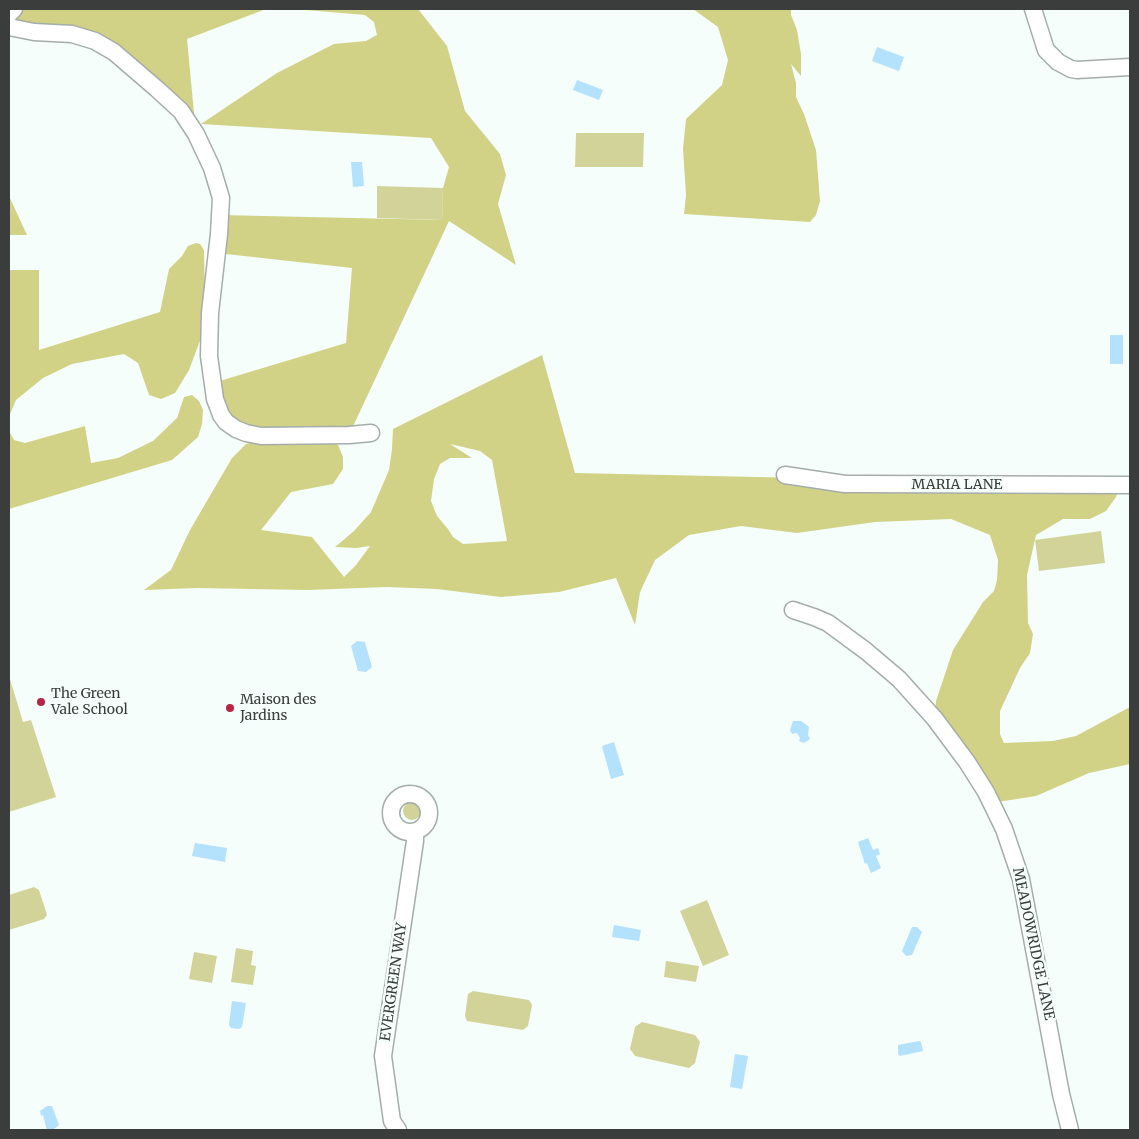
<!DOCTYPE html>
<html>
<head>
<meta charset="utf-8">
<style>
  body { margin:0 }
  #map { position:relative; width:1139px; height:1139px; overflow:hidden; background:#f5fefb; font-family:Merriweather,serif }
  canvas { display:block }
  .frame { position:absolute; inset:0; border:10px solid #3a3d3c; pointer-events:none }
</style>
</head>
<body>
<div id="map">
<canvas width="1139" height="1139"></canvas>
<div class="frame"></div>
</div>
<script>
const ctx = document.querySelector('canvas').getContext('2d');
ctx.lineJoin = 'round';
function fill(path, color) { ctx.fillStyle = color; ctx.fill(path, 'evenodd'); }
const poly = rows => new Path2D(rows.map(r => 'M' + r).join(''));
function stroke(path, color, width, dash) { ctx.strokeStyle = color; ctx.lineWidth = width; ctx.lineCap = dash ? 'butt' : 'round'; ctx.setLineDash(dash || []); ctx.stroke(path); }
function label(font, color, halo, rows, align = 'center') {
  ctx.font = font + ' Merriweather,serif'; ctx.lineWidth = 5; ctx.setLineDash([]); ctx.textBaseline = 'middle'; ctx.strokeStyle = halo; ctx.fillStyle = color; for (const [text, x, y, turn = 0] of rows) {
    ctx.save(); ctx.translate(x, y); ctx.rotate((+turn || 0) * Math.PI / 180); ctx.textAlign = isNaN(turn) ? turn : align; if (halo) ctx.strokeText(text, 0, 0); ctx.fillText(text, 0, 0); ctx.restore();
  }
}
fill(poly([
  [576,133,644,133,643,167,575,167],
  [377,186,443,188,442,220,377,218],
  [1101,531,1105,563,1039,571,1035,540],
  [9,676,23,722,31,720,56,797,9,812],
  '403 811a9 9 0 1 1 18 0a9 9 0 1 1-18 0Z',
  [34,887,39,890,47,915,44,919,9,930,9,895],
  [707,900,729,955,703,966,680,911],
  [236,948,253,951,251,965,256,966,253,985,231,982],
  [194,952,217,956,212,983,189,979],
  [666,961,699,966,696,982,664,977],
  [473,991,529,1000,532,1005,528,1026,523,1030,467,1021,465,1016,468,994],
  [642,1022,695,1035,700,1042,695,1063,689,1068,635,1056,630,1049,635,1027]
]), '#d2d399');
fill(poly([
  [14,9,266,9,187,39,196,134,95,41,9,27],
  [294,9,418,9,447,46,465,111,500,154,506,175,498,204,516,265,449,221,349,435,236,429,213,383,346,343,352,268,217,253,220,215,442,220,443,188,449,167,431,138,201,124,277,73,334,44,366,41,377,35,374,22,365,15],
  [693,9,791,9,791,15,797,30,801,54,801,76,791,64,796,83,796,97,804,114,816,150,820,201,816,215,810,222,684,214,686,195,683,149,686,119,722,85,728,60,718,27],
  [9,196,27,235,9,235],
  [196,243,200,244,204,250,205,305,201,338,189,370,175,393,161,399,149,395,138,363,124,354,72,364,43,378,16,400,10,414,10,433,14,440,25,443,85,426,91,463,118,458,153,441,177,418,184,397,192,395,199,401,203,410,202,424,198,437,172,460,9,509,9,270,39,270,39,350,160,312,169,269,182,256,188,246],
  [542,355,575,473,1120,485,1116,497,1106,511,1090,519,1063,519,1036,535,1027,575,1028,623,1033,634,1030,653,1020,668,1000,711,1000,734,1004,743,1053,741,1076,736,1130,707,1130,764,1089,773,1036,796,991,803,935,719,936,701,953,650,983,602,994,591,997,580,998,560,990,535,951,519,875,522,797,533,741,526,689,535,655,560,640,592,635,625,616,578,559,592,501,597,437,589,387,587,308,590,197,588,144,590,171,570,190,530,232,458,246,444,260,441,321,438,338,445,343,457,343,469,333,484,291,492,261,530,312,537,344,577,356,565,370,546,356,548,335,547,354,531,371,512,389,470,392,449,393,429],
  [450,444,480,451,492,460,507,541,463,544,453,537,448,529,437,516,431,501,434,479,440,464,450,458,472,458]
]), '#d1d285');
fill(poly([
  [877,47,904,57,899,71,872,61],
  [577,80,603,90,599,100,573,90],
  [351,162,362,162,364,186,353,187],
  [1110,335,1123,335,1123,364,1110,364],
  [357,641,365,642,372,667,366,672,358,671,351,646],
  [793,721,801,721,809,727,808,735,810,739,804,743,799,741,800,738,797,733,792,734,790,730],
  [614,742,624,775,611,779,602,746],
  [868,838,873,850,878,848,880,854,876,856,881,868,871,873,867,863,865,864,858,842],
  [195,843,227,848,225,862,192,856],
  [614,925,641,930,639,941,612,937],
  [912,927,917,927,922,932,912,955,906,956,902,951],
  [232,1001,246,1003,242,1027,239,1029,231,1028,229,1025],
  [919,1041,921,1042,923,1051,900,1056,898,1054,898,1045],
  [735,1054,748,1056,742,1089,730,1087],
  [47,1106,52,1106,59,1125,54,1129,47,1130,43,1115,41,1116,40,1111]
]), '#b4e1fc');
const minor = poly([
  [1033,9,1046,50,1058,62,1071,69,1077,70,1130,67],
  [9,14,14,9],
  [9,27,34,32,72,34,95,41,114,52,157,89,181,111,196,134,212,168,221,198,219,234,210,313,209,356,215,399,221,415,226,422,236,429,246,433,261,436,349,435,371,433],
  [785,475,845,484,863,484,1130,485],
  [793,610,814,617,828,623,866,651,899,679,935,719,967,762,986,792,1004,829,1021,879,1061,1094,1070,1130],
  '391 813a19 19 0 1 1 38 0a19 19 0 1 1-38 0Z',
  [398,1130,392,1121,383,1056,415,841,415,832]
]);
stroke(minor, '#a5adaa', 19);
stroke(minor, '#fff', 16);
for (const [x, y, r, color] of [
  [41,702,5,"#b72545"],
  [230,708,5,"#b72545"]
]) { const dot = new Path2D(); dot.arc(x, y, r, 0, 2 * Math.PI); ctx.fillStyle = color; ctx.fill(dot); stroke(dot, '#f5fefb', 2); }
label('14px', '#3a3d3c', '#f5fefb', [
  ["MARIA LANE",957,485],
  ["MEADOWRIDGE LANE",1033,944,78],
  ["EVERGREEN WAY",394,982,-82]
]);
label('14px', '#3a3d3c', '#f5fefb', [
  ["The Green",51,694],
  ["Vale School",51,710],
  ["Maison des",240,700],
  ["Jardins",240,716]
], 'left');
</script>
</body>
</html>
